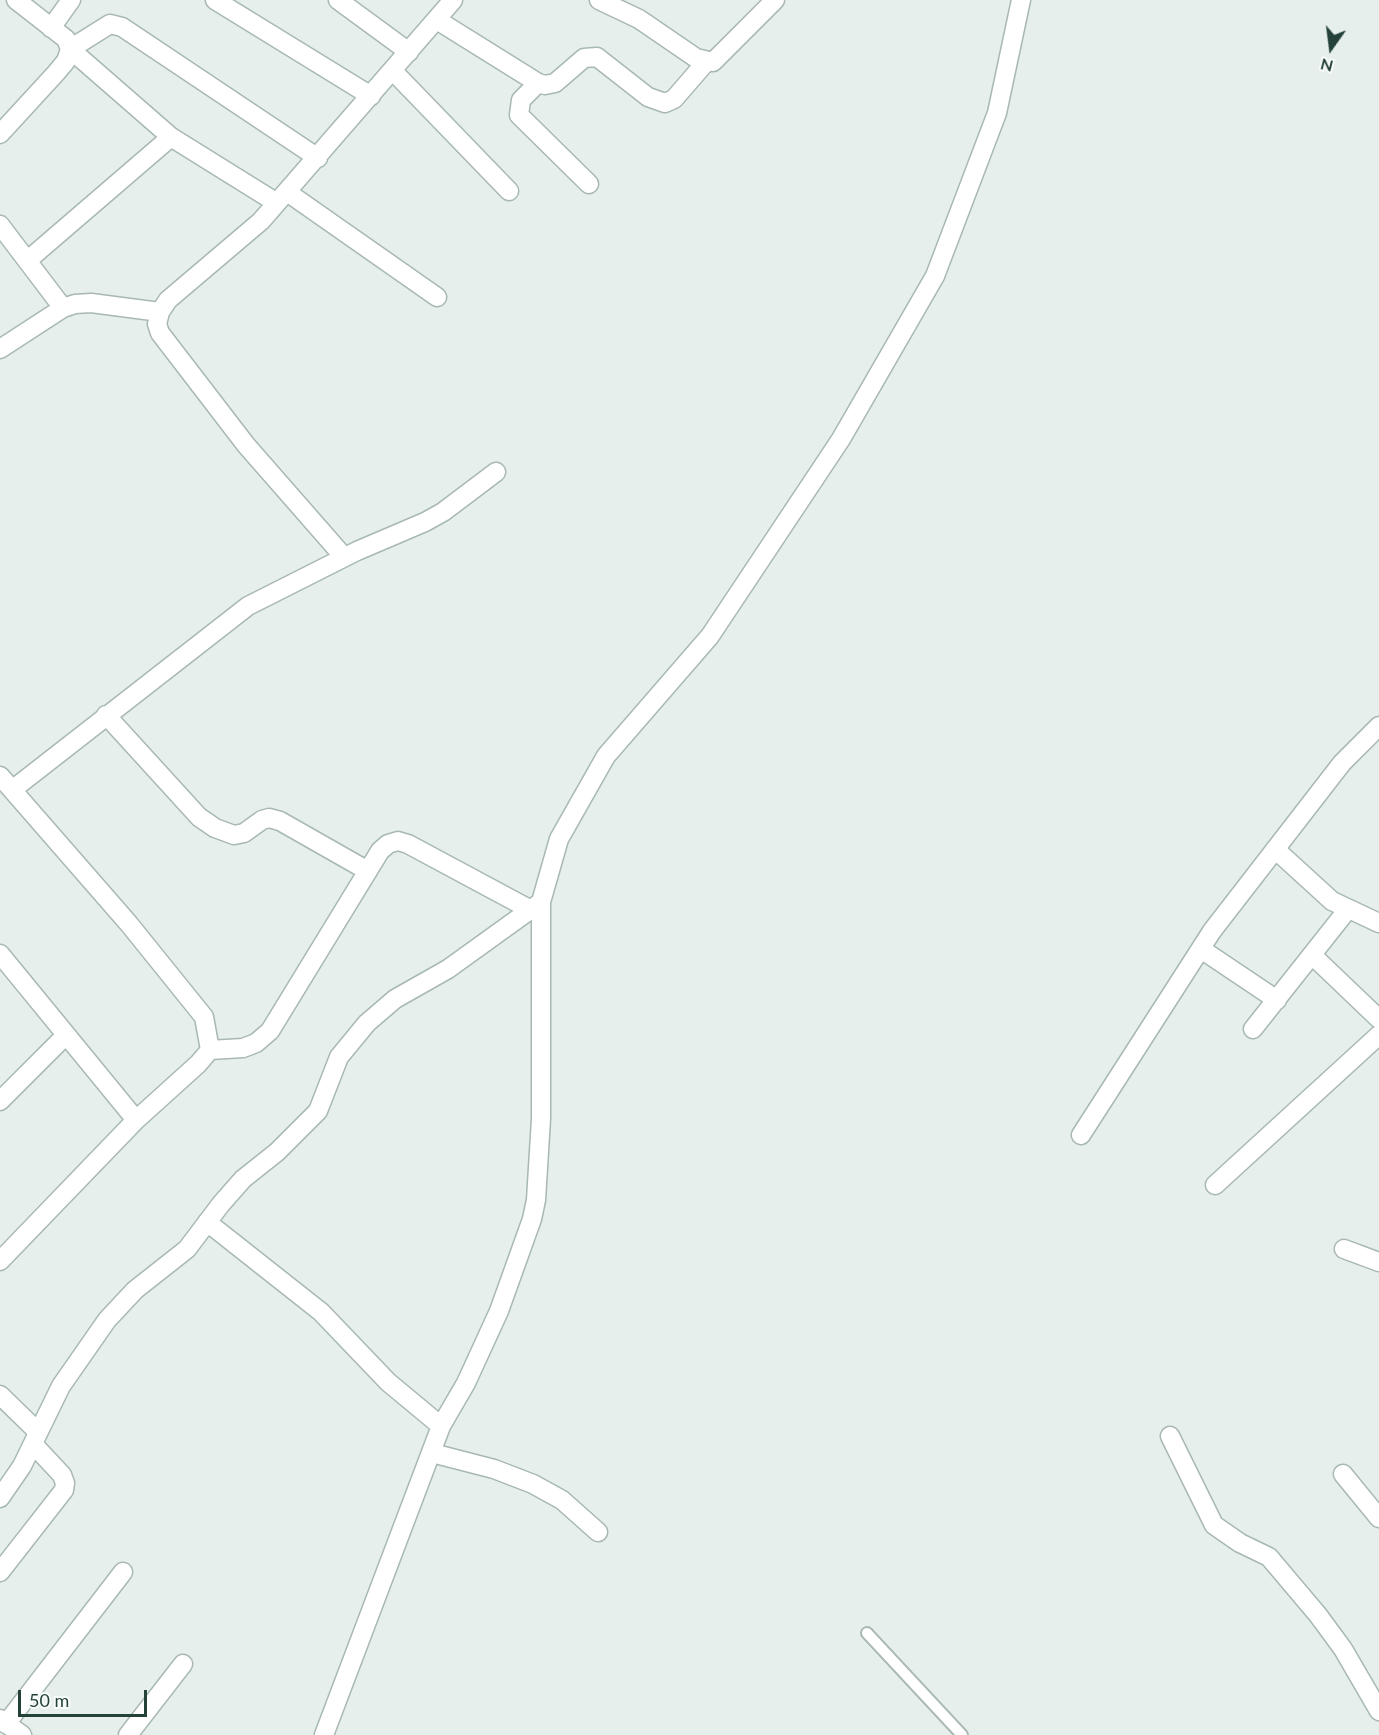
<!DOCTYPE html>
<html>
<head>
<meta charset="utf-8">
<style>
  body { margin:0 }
  #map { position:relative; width:1379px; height:1735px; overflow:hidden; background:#e6efeb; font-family:Lato,sans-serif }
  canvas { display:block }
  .north { position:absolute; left:1301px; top:18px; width:60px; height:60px; -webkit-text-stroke:4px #f7fbf9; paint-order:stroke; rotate:194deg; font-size:16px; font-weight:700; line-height:24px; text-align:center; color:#24423a }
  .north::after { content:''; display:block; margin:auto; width:21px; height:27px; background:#24423a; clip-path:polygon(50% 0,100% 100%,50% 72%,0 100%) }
  .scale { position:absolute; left:18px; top:1690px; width:129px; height:27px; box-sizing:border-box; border:3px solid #24423a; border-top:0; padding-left:8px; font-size:18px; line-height:21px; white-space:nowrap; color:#24423a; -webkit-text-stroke:4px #f7fbf9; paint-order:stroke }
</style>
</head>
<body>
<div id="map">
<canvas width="1379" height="1735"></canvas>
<div class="north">N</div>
<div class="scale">50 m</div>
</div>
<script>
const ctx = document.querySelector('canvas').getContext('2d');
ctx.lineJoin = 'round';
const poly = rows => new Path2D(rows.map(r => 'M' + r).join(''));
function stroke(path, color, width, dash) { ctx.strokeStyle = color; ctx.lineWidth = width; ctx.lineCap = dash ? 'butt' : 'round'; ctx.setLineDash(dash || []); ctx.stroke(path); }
const lane = poly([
  [867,1633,962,1735]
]);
const street = poly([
  [215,0,371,96],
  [338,0,409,52],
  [599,0,639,19,696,58,713,62,775,0],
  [437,20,538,83,545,85,555,83,584,58,597,57,648,97,665,103,674,99,706,62],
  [51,28,71,0],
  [393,71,509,191],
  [538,83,521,100,519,115,589,184],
  [0,134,56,73,66,61,70,49,66,39,16,0],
  [287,192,437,297],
  [277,203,171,137,70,49,110,24,122,27,318,158],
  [0,225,63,308],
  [28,260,171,137],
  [0,349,63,308,75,304,91,303,160,312],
  [344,557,246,445,160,333,157,324,160,312,168,300,261,221,453,0],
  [106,715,199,817,215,828,234,835,244,833,262,820,269,818,280,821,368,871],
  [0,776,129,924,204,1017,210,1050],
  [12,790,248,606,357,551,425,522,443,512,496,472],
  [1275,849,1332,901,1379,923],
  [1201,949,1277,1000],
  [0,954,136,1120],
  [1312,955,1379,1019],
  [1253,1029,1348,909],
  [0,1101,66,1035],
  [1081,1135,1212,931,1342,763,1379,726],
  [1215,1185,1379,1035],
  [207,1222,321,1312,388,1382,441,1426],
  [1344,1249,1379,1262],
  [0,1261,136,1120,198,1064,210,1050,243,1048,256,1043,270,1031,380,851,388,844,398,841,408,844,531,910],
  [0,1395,37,1431],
  [1170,1436,1214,1525,1240,1543,1269,1557,1318,1615,1343,1649,1379,1711],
  [432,1453,494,1469,533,1484,562,1500,598,1532],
  [1343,1474,1379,1518],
  [0,1498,22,1466,61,1386,107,1320,135,1290,187,1249,221,1204,243,1179,277,1152,318,1111,339,1057,367,1023,395,999,448,969,541,902],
  [0,1572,64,1490,65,1483,62,1475,33,1444],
  [0,1719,22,1735],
  [6,1724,123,1572],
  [128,1735,183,1664],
  [324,1735,441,1426,466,1383,499,1311,532,1219,536,1200,541,1119,541,902,559,839,606,756,710,636,841,439,935,276,997,113,1021,0]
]);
stroke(lane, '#a8b8b2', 14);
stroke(street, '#a8b8b2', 21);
stroke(lane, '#fff', 10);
stroke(street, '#fff', 18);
</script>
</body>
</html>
